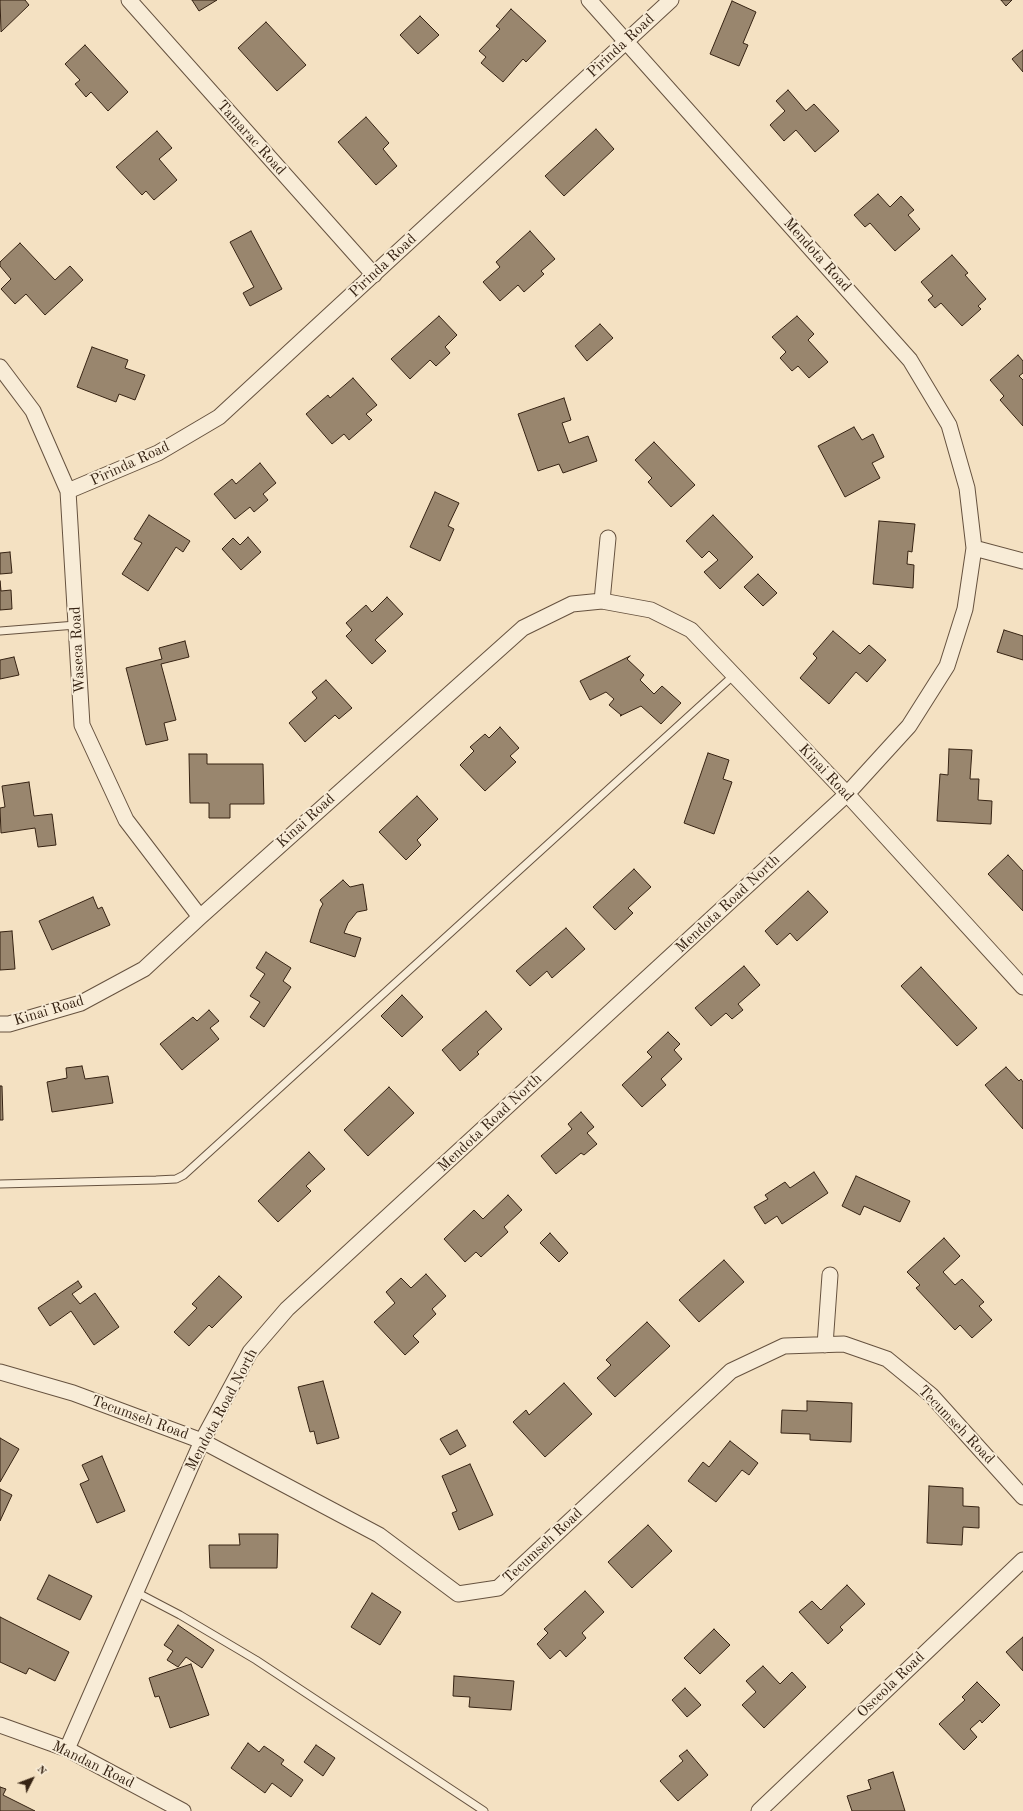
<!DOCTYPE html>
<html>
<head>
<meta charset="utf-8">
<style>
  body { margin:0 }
  #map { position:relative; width:1023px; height:1811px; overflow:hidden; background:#f4e1c2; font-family:"Old Standard TT",serif }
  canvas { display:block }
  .north { position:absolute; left:12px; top:1759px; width:40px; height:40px; -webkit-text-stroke:3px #f8ecd7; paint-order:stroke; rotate:48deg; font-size:11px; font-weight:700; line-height:16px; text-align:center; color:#362313 }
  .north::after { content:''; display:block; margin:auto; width:14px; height:18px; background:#362313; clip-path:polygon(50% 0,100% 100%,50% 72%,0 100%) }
</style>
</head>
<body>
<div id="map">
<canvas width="1023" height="1811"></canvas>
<div class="north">N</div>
</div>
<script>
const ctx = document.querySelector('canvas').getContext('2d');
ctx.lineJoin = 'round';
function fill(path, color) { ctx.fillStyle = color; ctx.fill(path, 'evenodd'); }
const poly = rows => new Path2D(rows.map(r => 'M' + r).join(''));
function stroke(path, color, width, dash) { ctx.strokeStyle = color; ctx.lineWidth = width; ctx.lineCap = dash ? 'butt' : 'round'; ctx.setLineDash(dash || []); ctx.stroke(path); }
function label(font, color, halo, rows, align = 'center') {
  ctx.font = font + ' "Old Standard TT",serif'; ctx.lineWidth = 4; ctx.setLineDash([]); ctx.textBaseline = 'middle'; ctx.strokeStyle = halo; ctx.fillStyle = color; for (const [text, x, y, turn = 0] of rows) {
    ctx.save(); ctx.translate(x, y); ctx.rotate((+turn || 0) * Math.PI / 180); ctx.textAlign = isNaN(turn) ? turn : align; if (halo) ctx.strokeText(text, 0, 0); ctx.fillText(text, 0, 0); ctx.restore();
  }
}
const building = poly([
  [0,0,25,0,29,5,1,32,0,0],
  [192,0,217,0,199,11,192,0],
  [1001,0,1012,0,1006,6,1001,0],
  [732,1,756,12,743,43,748,45,739,66,710,54,732,1],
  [511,9,546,41,526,62,523,59,503,82,481,63,486,57,479,51,500,29,496,26,511,9],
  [420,16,439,35,418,54,400,35,420,16],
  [266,22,306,65,277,91,238,48,266,22],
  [85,45,128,92,108,111,91,92,86,97,75,84,80,80,65,64,85,45],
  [1023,50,1023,72,1012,59,1023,50],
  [788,90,806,111,814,104,839,131,815,152,796,130,784,141,770,125,785,111,776,101,788,90],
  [366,117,389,143,383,149,397,166,376,185,338,142,366,117],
  [596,129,614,149,564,196,545,176,596,129],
  [157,131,172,148,159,159,177,180,154,200,146,191,142,195,116,167,157,131],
  [878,194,890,207,901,196,914,210,908,215,920,229,895,251,870,223,865,227,854,215,878,194],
  [251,231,282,289,250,306,243,293,254,287,230,242,251,231],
  [530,231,555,259,541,271,544,274,524,292,518,285,500,301,483,282,500,267,496,262,530,231],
  [20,243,55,280,70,266,83,280,45,315,26,294,15,304,1,289,11,279,0,266,0,262,20,243],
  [952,255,968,273,965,275,986,299,978,306,981,309,962,326,941,303,935,308,928,300,933,296,921,282,952,255],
  [439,316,457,335,445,347,450,353,436,366,430,360,410,379,391,359,439,316],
  [797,316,814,334,808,340,828,362,809,378,798,366,792,371,780,358,786,352,772,337,797,316],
  [600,324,613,338,587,361,575,346,600,324],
  [92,347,128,360,125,368,145,375,135,400,119,394,116,402,77,387,92,347],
  [1018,355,1023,361,1023,373,1019,376,1023,380,1023,426,1000,400,1004,396,990,380,1018,355],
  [353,378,377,405,366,414,372,420,349,440,344,434,332,444,306,414,328,395,330,398,353,378],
  [564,398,571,420,562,423,569,443,588,436,597,461,563,473,559,464,538,471,518,414,564,398],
  [854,427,862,440,873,434,884,457,872,463,880,478,845,497,818,446,854,427],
  [654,442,695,485,671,507,648,482,652,478,635,460,654,442],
  [260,463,276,483,263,494,268,500,254,512,250,507,235,519,214,494,232,479,236,484,260,463],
  [435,492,459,503,448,526,454,529,440,561,410,547,435,492],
  [149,515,190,541,183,552,176,547,148,591,122,574,142,543,134,539,149,515],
  [713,515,753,557,720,589,704,572,718,560,709,551,702,558,686,541,713,515],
  [879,521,915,524,912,552,908,551,907,564,914,565,913,588,873,584,879,521],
  [248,537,261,552,241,570,222,549,233,538,240,545,248,537],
  [10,552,12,573,0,574,0,553,10,552],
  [758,574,777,593,763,606,744,587,758,574],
  [0,581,1,591,11,590,12,609,0,610,0,581],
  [387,597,403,614,375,640,386,651,372,664,346,636,352,630,346,623,366,605,372,612,387,597],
  [1004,630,1023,636,1023,660,997,652,1004,630],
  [833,631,860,654,869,645,886,660,867,682,856,672,829,704,800,678,817,658,813,654,833,631],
  [185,641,189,657,161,664,176,720,164,723,168,740,146,745,126,668,162,659,159,648,185,641],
  [630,656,627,659,644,675,640,680,654,694,662,686,681,703,661,724,641,706,620,716,622,715,621,715,609,705,614,699,606,692,590,700,580,681,630,656],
  [14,657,19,675,0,679,0,660,14,657],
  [326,680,352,708,339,719,335,715,305,742,289,723,317,698,312,692,326,680],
  [500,727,519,748,510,756,516,762,485,791,460,765,474,751,470,747,485,734,489,738,500,727],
  [949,749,972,750,970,779,979,779,978,800,992,801,991,824,937,821,940,774,948,775,949,749],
  [708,753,729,760,723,779,732,782,714,834,684,823,708,753],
  [189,754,207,754,207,764,263,764,264,804,230,804,230,818,209,818,209,803,190,803,189,754],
  [29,782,34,816,52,814,56,845,38,847,35,828,1,833,0,808,5,807,2,786,29,782],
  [417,796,438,819,417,840,421,845,406,860,379,832,417,796],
  [1008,855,1023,871,1023,911,988,874,1008,855],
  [634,869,651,887,628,908,633,913,615,930,593,907,634,869],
  [343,880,350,887,363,884,367,910,357,912,348,923,344,933,361,938,355,957,310,942,320,909,323,904,320,900,343,880],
  [808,891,828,912,797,941,790,933,777,945,765,931,808,891],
  [93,897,98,909,102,907,110,925,52,950,39,921,93,897],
  [566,928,585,949,552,978,547,971,530,986,516,971,566,928],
  [12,931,15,969,0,970,0,932,12,931],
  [266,952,291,968,283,981,291,987,264,1027,250,1017,260,1002,250,996,265,974,256,968,266,952],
  [744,966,760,985,738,1004,743,1010,732,1019,726,1013,711,1026,695,1008,744,966],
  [921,967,977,1028,957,1046,901,986,921,967],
  [402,995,423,1017,402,1037,381,1016,402,995],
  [209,1010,219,1021,210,1028,219,1039,182,1070,160,1044,193,1017,197,1021,209,1010],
  [486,1011,502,1029,477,1052,479,1054,460,1071,442,1050,486,1011],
  [668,1032,680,1044,674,1050,682,1059,661,1079,666,1085,642,1107,622,1085,652,1057,647,1052,668,1032],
  [82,1066,85,1079,108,1076,113,1103,52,1112,47,1082,67,1078,66,1068,82,1066],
  [1006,1067,1019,1081,1021,1079,1023,1082,1023,1129,985,1085,1006,1067],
  [0,1086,2,1086,3,1120,0,1120,0,1086],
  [389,1087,414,1113,368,1156,344,1130,389,1087],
  [581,1112,594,1127,587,1133,597,1144,584,1155,581,1153,556,1174,541,1156,572,1129,568,1124,581,1112],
  [309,1152,325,1169,306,1186,311,1191,278,1222,258,1201,309,1152],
  [814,1172,828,1193,782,1224,777,1216,765,1224,754,1207,768,1199,765,1195,785,1182,790,1188,814,1172],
  [856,1176,910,1201,900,1222,864,1206,860,1215,842,1206,856,1176],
  [508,1195,522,1210,504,1227,508,1232,481,1257,476,1252,465,1262,444,1239,474,1210,483,1219,508,1195],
  [550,1233,568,1253,559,1262,540,1243,550,1233],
  [944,1238,960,1256,943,1272,955,1285,962,1279,984,1302,979,1306,992,1320,972,1338,960,1325,955,1330,916,1288,920,1285,907,1272,944,1238],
  [724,1260,744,1282,699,1322,679,1300,724,1260],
  [426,1274,446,1296,432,1309,436,1314,413,1336,419,1342,405,1355,374,1322,395,1303,386,1292,401,1278,411,1288,426,1274],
  [219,1276,242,1297,212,1328,209,1325,189,1346,174,1332,197,1308,192,1304,219,1276],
  [78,1281,82,1287,72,1294,80,1304,95,1293,119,1327,94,1345,71,1311,50,1326,38,1308,78,1281],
  [647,1322,670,1346,615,1397,597,1378,611,1365,606,1360,647,1322],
  [323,1381,339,1438,317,1444,314,1431,310,1432,298,1387,323,1381],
  [564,1383,592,1414,545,1457,513,1422,526,1410,529,1415,564,1383],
  [807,1401,852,1403,851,1442,810,1440,810,1434,781,1433,782,1410,807,1411,807,1401],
  [457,1430,466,1446,450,1455,440,1439,457,1430],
  [0,1438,19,1449,0,1482,0,1438],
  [730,1441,758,1463,749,1475,742,1470,716,1502,688,1481,703,1462,709,1467,730,1441],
  [102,1456,125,1511,97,1523,80,1484,89,1480,82,1465,102,1456],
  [470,1464,493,1515,459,1530,452,1513,457,1511,442,1476,470,1464],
  [929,1486,963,1488,963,1506,979,1507,979,1528,963,1527,962,1545,927,1543,929,1486],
  [0,1489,12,1495,0,1521,0,1489],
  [648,1525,672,1551,632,1588,608,1562,648,1525],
  [239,1534,278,1534,277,1568,210,1568,209,1545,240,1545,239,1534],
  [49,1575,92,1596,80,1620,37,1599,49,1575],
  [847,1585,865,1604,840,1627,843,1630,828,1644,799,1612,812,1601,821,1610,847,1585],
  [585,1591,604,1612,582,1633,586,1638,566,1657,560,1650,550,1659,537,1644,548,1633,544,1629,585,1591],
  [372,1593,401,1612,380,1645,351,1627,372,1593],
  [0,1617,69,1652,55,1681,29,1668,26,1674,0,1662,0,1617],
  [178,1625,214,1650,202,1668,186,1657,178,1667,167,1660,173,1651,164,1645,178,1625],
  [714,1629,730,1645,700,1674,684,1658,714,1629],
  [1023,1637,1023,1671,1006,1652,1023,1637],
  [191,1664,209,1715,170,1728,159,1696,155,1697,149,1678,191,1664],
  [763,1666,780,1684,792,1672,806,1687,764,1728,742,1705,756,1692,746,1681,763,1666],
  [454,1676,514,1681,511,1710,469,1707,470,1697,453,1696,454,1676],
  [977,1682,1000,1705,982,1723,980,1720,970,1729,977,1737,964,1750,939,1724,965,1700,962,1697,977,1682],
  [685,1688,701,1705,687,1717,672,1700,685,1688],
  [248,1743,259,1752,264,1746,284,1760,281,1764,303,1780,291,1797,272,1783,265,1793,231,1768,248,1743],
  [316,1745,335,1758,323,1776,304,1762,316,1745],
  [687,1750,708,1775,678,1801,660,1781,683,1761,679,1756,687,1750],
  [893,1772,905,1811,852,1811,847,1796,871,1789,868,1780,893,1772],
  [0,1787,6,1789,3,1795,35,1811,0,1811,0,1787]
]);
fill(building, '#99866e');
stroke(building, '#362313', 1);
const lane = poly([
  [0,631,76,625],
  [0,1184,156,1180,176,1179,184,1175,734,675],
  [136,1592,180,1615,256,1660,484,1811]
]);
const street = poly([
  [129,0,374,275],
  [0,367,33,411,68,491,82,725,126,820,200,917],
  [68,491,158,453,219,417,671,0],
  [974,548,1023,561],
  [602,601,608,538],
  [0,1024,9,1024,81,1003,144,969,200,917,523,628,572,604,602,601,651,610,691,630,847,794,1023,987],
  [825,1345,830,1275],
  [0,1372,73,1393,202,1441,379,1535,458,1594,498,1588,731,1371,784,1346,844,1344,887,1359,931,1395,1023,1497],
  [0,1725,67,1749,183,1811],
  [67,1749,202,1441,250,1352,287,1309,847,794,909,726,947,666,965,609,974,548,967,488,949,425,910,360,589,0],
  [759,1811,1023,1560]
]);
stroke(lane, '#66523f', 9);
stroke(street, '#66523f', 17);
stroke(lane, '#f8ecd7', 7);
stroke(street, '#f8ecd7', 15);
label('15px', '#362313', '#f8ecd7', [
  ["Pirinda Road",621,46,-43],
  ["Tamarac Road",251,138,48],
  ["Mendota Road",817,255,48],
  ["Pirinda Road",383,266,-43],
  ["Pirinda Road",130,464,-25],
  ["Waseca Road",78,650,-93],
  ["Kinai Road",826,773,47],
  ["Kinai Road",306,821,-42],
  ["Mendota Road North",728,904,-43],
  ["Kinai Road",49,1011,-17],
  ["Mendota Road North",490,1123,-43],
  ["Mendota Road North",222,1410,-62],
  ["Tecumseh Road",140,1418,20],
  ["Tecumseh Road",956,1425,46],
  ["Tecumseh Road",543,1546,-43],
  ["Osceola Road",891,1685,-44],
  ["Mandan Road",93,1765,26]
]);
</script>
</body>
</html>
